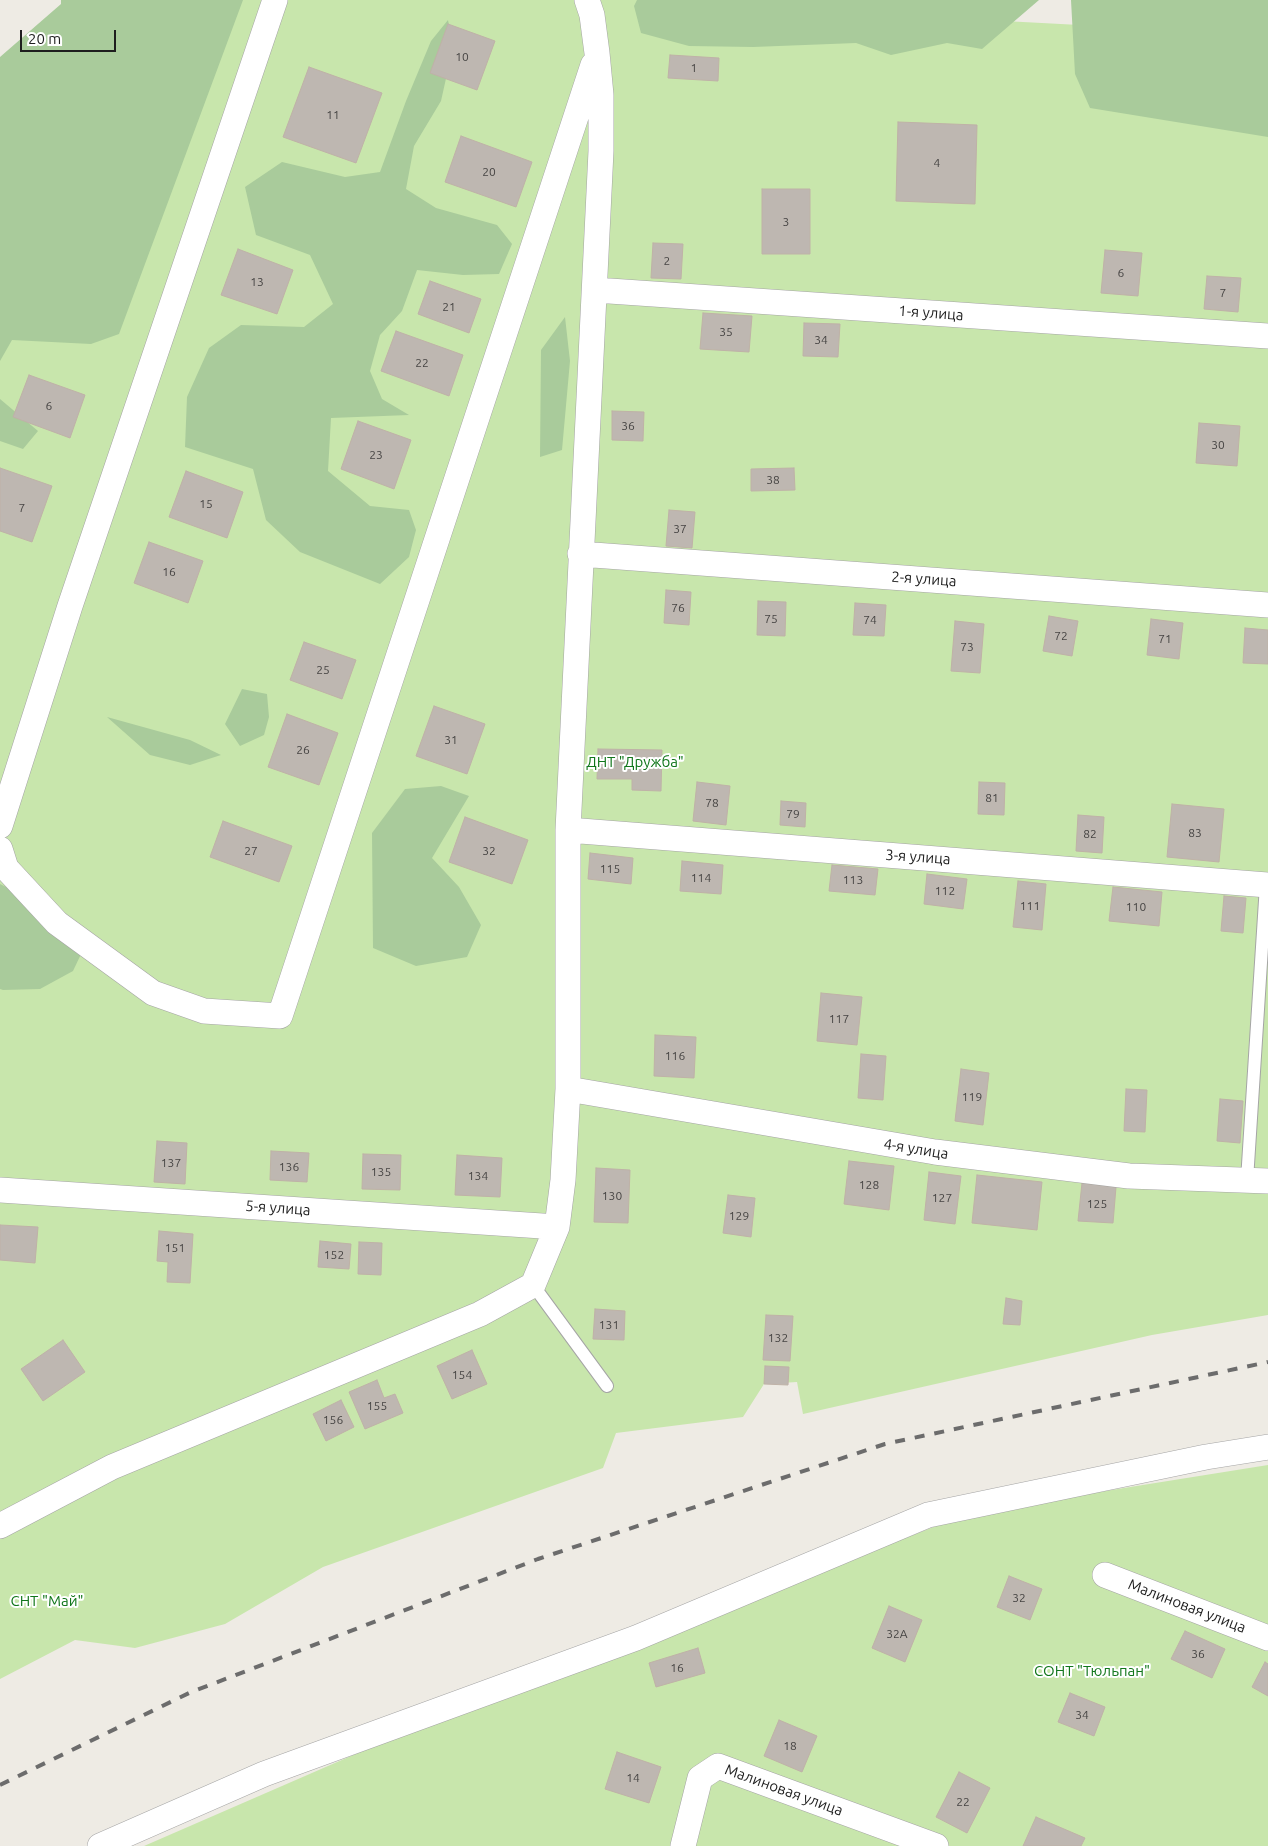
<!DOCTYPE html>
<html>
<head>
<meta charset="utf-8">
<style>
  body { margin:0 }
  #map { position:relative; width:1268px; height:1846px; overflow:hidden; background:#eeebe4; font-family:Ubuntu,sans-serif }
  canvas { display:block }
  .scale { position:absolute; left:20px; top:30px; width:96px; height:22px; box-sizing:border-box; border:2px solid #1e1e1e; border-top:0; padding-left:6px; font-size:15px; line-height:18px; white-space:nowrap; color:#1e1e1e; -webkit-text-stroke:4px #fff; paint-order:stroke }
</style>
</head>
<body>
<div id="map">
<canvas width="1268" height="1846"></canvas>
<div class="scale">20 m</div>
</div>
<script>
const ctx = document.querySelector('canvas').getContext('2d');
ctx.lineJoin = 'round';
function fill(path, color) { ctx.fillStyle = color; ctx.fill(path, 'evenodd'); }
const poly = rows => new Path2D(rows.map(r => 'M' + r).join(''));
function stroke(path, color, width, dash) { ctx.strokeStyle = color; ctx.lineWidth = width; ctx.lineCap = dash ? 'butt' : 'round'; ctx.setLineDash(dash || []); ctx.stroke(path); }
function label(font, color, halo, rows, align = 'center') {
  ctx.font = font + ' Ubuntu,sans-serif'; ctx.lineWidth = 4; ctx.setLineDash([]); ctx.textBaseline = 'middle'; ctx.strokeStyle = halo; ctx.fillStyle = color; for (const [text, x, y, turn = 0] of rows) {
    ctx.save(); ctx.translate(x, y); ctx.rotate((+turn || 0) * Math.PI / 180); ctx.textAlign = isNaN(turn) ? turn : align; if (halo) ctx.strokeText(text, 0, 0); ctx.fillText(text, 0, 0); ctx.restore();
  }
}
fill(poly([
  [167,0,637,0,646,2,1268,35,1268,1315,1152,1335,803,1414,797,1382,764,1384,743,1417,616,1433,603,1468,323,1567,225,1624,135,1648,75,1640,0,1679,0,277],
  [1268,1465,1268,1846,144,1846,374,1746,936,1526,1049,1500]
]), '#c8e6ac');
fill(poly([
  [61,0,243,0,119,334,91,344,12,340,0,361,0,57,61,4],
  [637,0,1039,0,982,49,947,43,891,55,856,43,753,47,689,46,641,33,634,6],
  [1071,0,1268,0,1268,137,1090,108,1075,74],
  [448,20,453,47,441,101,414,146,406,189,436,208,497,225,512,244,499,274,463,275,417,270,402,311,380,335,370,371,382,399,409,415,331,418,328,471,370,506,409,510,416,530,409,557,380,584,300,552,266,520,253,469,185,447,187,397,209,348,241,325,304,327,333,304,310,255,256,235,245,187,282,162,345,177,380,172,406,101,431,41],
  [565,317,570,361,562,450,540,457,541,350],
  [0,399,38,431,23,449,0,441],
  [242,689,267,694,269,717,264,735,240,746,225,724],
  [107,717,190,740,221,755,190,765,150,755],
  [441,786,469,796,432,858,459,887,481,925,467,957,416,966,373,948,372,833,405,789],
  [0,884,53,910,82,952,73,971,40,989,3,990,0,989]
]), '#a9cb9b');
const building = poly([
  [448,24,495,41,477,90,430,73,448,24],
  [670,55,719,58,718,81,668,78,670,55],
  [309,67,382,93,356,163,283,137,309,67],
  [898,122,977,125,975,204,896,201,898,122],
  [461,136,532,162,516,207,445,182,461,136],
  [762,189,810,189,810,254,762,254,762,189],
  [653,243,683,244,681,279,651,278,653,243],
  [238,249,293,270,277,314,221,295,238,249],
  [1105,250,1142,253,1138,296,1101,293,1105,250],
  [1207,276,1241,278,1238,312,1204,309,1207,276],
  [430,281,481,299,469,333,418,314,430,281],
  [703,313,752,316,749,352,700,349,703,313],
  [804,323,840,324,838,357,803,356,804,323],
  [396,331,463,355,449,396,381,371,396,331],
  [29,375,85,395,70,438,13,417,29,375],
  [612,411,644,412,643,441,612,440,612,411],
  [358,421,411,440,394,489,341,469,358,421],
  [1199,423,1240,426,1237,466,1196,463,1199,423],
  [0,468,52,486,32,542,0,531,0,468],
  [794,468,795,490,751,491,751,469,794,468],
  [186,471,243,492,227,538,169,517,186,471],
  [669,510,695,512,692,548,666,546,669,510],
  [149,542,203,561,188,603,134,583,149,542],
  [666,590,691,592,689,625,664,623,666,590],
  [758,601,786,602,785,636,757,635,758,601],
  [855,603,886,605,884,636,853,635,855,603],
  [1049,616,1078,621,1072,656,1043,651,1049,616],
  [1151,619,1183,623,1179,659,1147,655,1151,619],
  [955,621,984,624,980,673,951,671,955,621],
  [1245,628,1268,630,1268,664,1243,663,1245,628],
  [304,642,356,660,342,699,290,680,304,642],
  [434,706,485,724,467,774,416,756,434,706],
  [287,714,338,733,319,785,268,767,287,714],
  [598,749,662,750,661,791,632,790,632,779,597,779,598,749],
  [697,782,730,786,726,825,693,821,697,782],
  [979,782,1005,783,1004,815,978,814,979,782],
  [781,801,806,803,805,827,780,825,781,801],
  [1172,804,1224,809,1219,862,1167,857,1172,804],
  [1078,815,1104,817,1102,853,1076,851,1078,815],
  [465,817,528,840,512,884,449,862,465,817],
  [223,821,292,846,279,882,210,857,223,821],
  [590,853,633,858,631,884,588,879,590,853],
  [682,861,723,865,721,894,680,891,682,861],
  [832,865,878,869,875,895,829,891,832,865],
  [927,874,967,879,963,909,924,904,927,874],
  [1018,881,1046,884,1042,930,1013,927,1018,881],
  [1113,887,1162,892,1159,926,1109,921,1113,887],
  [1224,896,1246,898,1243,933,1221,931,1224,896],
  [821,993,862,997,857,1045,817,1041,821,993],
  [655,1035,696,1037,694,1078,654,1076,655,1035],
  [861,1054,886,1056,883,1100,858,1098,861,1054],
  [961,1069,989,1073,983,1125,955,1121,961,1069],
  [1126,1089,1147,1090,1145,1132,1124,1131,1126,1089],
  [1220,1099,1243,1101,1240,1143,1217,1141,1220,1099],
  [157,1141,187,1143,185,1184,154,1182,157,1141],
  [271,1151,309,1153,307,1182,270,1180,271,1151],
  [363,1154,401,1155,400,1190,362,1189,363,1154],
  [457,1155,502,1158,500,1197,455,1195,457,1155],
  [849,1161,894,1166,889,1210,844,1204,849,1161],
  [596,1168,630,1170,628,1223,594,1222,596,1168],
  [929,1172,961,1176,955,1224,924,1220,929,1172],
  [977,1175,1042,1182,1037,1230,972,1223,977,1175],
  [1082,1183,1116,1187,1113,1223,1078,1221,1082,1183],
  [728,1195,755,1198,751,1237,723,1233,728,1195],
  [0,1225,38,1227,35,1263,0,1260,0,1225],
  [159,1231,193,1234,190,1283,167,1282,168,1262,157,1261,159,1231],
  [320,1241,351,1244,349,1269,318,1267,320,1241],
  [359,1242,382,1243,381,1275,358,1274,359,1242],
  [1006,1298,1022,1301,1020,1325,1003,1324,1006,1298],
  [595,1309,625,1311,624,1340,593,1339,595,1309],
  [766,1315,793,1316,790,1361,763,1360,766,1315],
  [63,1340,85,1372,43,1401,21,1369,63,1340],
  [472,1350,487,1384,452,1399,437,1366,472,1350],
  [765,1366,789,1367,788,1385,764,1384,765,1366],
  [377,1380,384,1398,395,1394,403,1413,365,1429,349,1392,377,1380],
  [341,1400,354,1427,326,1441,313,1414,341,1400],
  [1009,1576,1042,1589,1030,1620,997,1607,1009,1576],
  [889,1606,922,1620,905,1662,872,1648,889,1606],
  [1185,1631,1225,1649,1212,1678,1171,1659,1185,1631],
  [698,1648,705,1673,656,1687,649,1663,698,1648],
  [1265,1662,1268,1664,1268,1696,1252,1687,1265,1662],
  [1070,1693,1105,1707,1094,1736,1058,1722,1070,1693],
  [779,1720,817,1736,802,1772,764,1756,779,1720],
  [617,1752,661,1767,649,1803,605,1789,617,1752],
  [959,1772,990,1788,967,1833,936,1817,959,1772],
  [1036,1817,1085,1838,1081,1846,1023,1846,1036,1817]
]);
fill(building, '#beb7b1');
stroke(building, '#bfb2a7', 1);
const service = poly([
  [1247,1180,1266,885],
  [533,1285,607,1386]
]);
const minor = poly([
  [595,290,1268,336],
  [580,554,1268,605],
  [0,826,70,606,275,0],
  [568,830,1268,885],
  [0,849,6,868,57,923,153,993,204,1011,280,1016,593,65],
  [568,1089,935,1152,1129,1176,1268,1181],
  [0,1190,557,1227],
  [0,1526,112,1467,480,1314,533,1285,557,1227,563,1180,568,1089,568,830,601,151,601,95,597,53,592,15,587,0],
  [1105,1575,1268,1638],
  [100,1846,264,1774,636,1638,928,1515,1206,1457,1268,1447],
  [683,1846,700,1778,718,1766,936,1846]
]);
stroke(service, '#a5a5a5', 14);
stroke(minor, '#a5a5a5', 26);
stroke(service, '#fff', 12);
stroke(minor, '#fff', 25);
stroke(poly([
  [0,1785,189,1693,538,1559,885,1444,1268,1362]
]), '#6c6c6c', 4, [10, 10]);
label('12px', '#464443', null, [
  ["10",462,57],
  ["1",694,68],
  ["11",333,115],
  ["4",937,163],
  ["20",489,172],
  ["3",786,222],
  ["2",667,261],
  ["6",1121,273],
  ["13",257,282],
  ["7",1223,293],
  ["21",449,307],
  ["35",726,332],
  ["34",821,340],
  ["22",422,363],
  ["6",49,406],
  ["36",628,426],
  ["30",1218,445],
  ["23",376,455],
  ["38",773,480],
  ["15",206,504],
  ["7",22,508],
  ["37",680,529],
  ["16",169,572],
  ["76",678,608],
  ["75",771,619],
  ["74",870,620],
  ["72",1061,636],
  ["71",1165,639],
  ["73",967,647],
  ["25",323,670],
  ["31",451,740],
  ["26",303,750],
  ["81",992,798],
  ["78",712,803],
  ["79",793,814],
  ["83",1195,833],
  ["82",1090,834],
  ["27",251,851],
  ["32",489,851],
  ["115",610,869],
  ["114",701,878],
  ["113",853,880],
  ["112",945,891],
  ["111",1030,906],
  ["110",1136,907],
  ["117",839,1019],
  ["116",675,1056],
  ["119",972,1097],
  ["137",171,1163],
  ["136",289,1167],
  ["135",381,1172],
  ["134",478,1176],
  ["128",869,1185],
  ["130",612,1196],
  ["127",942,1198],
  ["125",1097,1204],
  ["129",739,1216],
  ["151",175,1248],
  ["152",334,1255],
  ["131",609,1325],
  ["132",778,1338],
  ["154",462,1375],
  ["155",377,1406],
  ["156",333,1420],
  ["32",1019,1598],
  ["32А",897,1634],
  ["36",1198,1654],
  ["16",677,1668],
  ["34",1082,1715],
  ["18",790,1746],
  ["14",633,1778],
  ["22",963,1802]
]);
label('15px', '#1e1e1e', '#fff', [
  ["1-я улица",931,313,4],
  ["2-я улица",924,579,4],
  ["3-я улица",918,857,4],
  ["4-я улица",916,1149,9],
  ["5-я улица",278,1208,4],
  ["Малиновая улица",1187,1606,21],
  ["Малиновая улица",784,1790,20]
]);
label('15px', '#11761b', '#fff', [
  ["ДНТ \"Дружба\"",635,762],
  ["СНТ \"Май\"",47,1601],
  ["СОНТ \"Тюльпан\"",1092,1671]
]);
</script>
</body>
</html>
